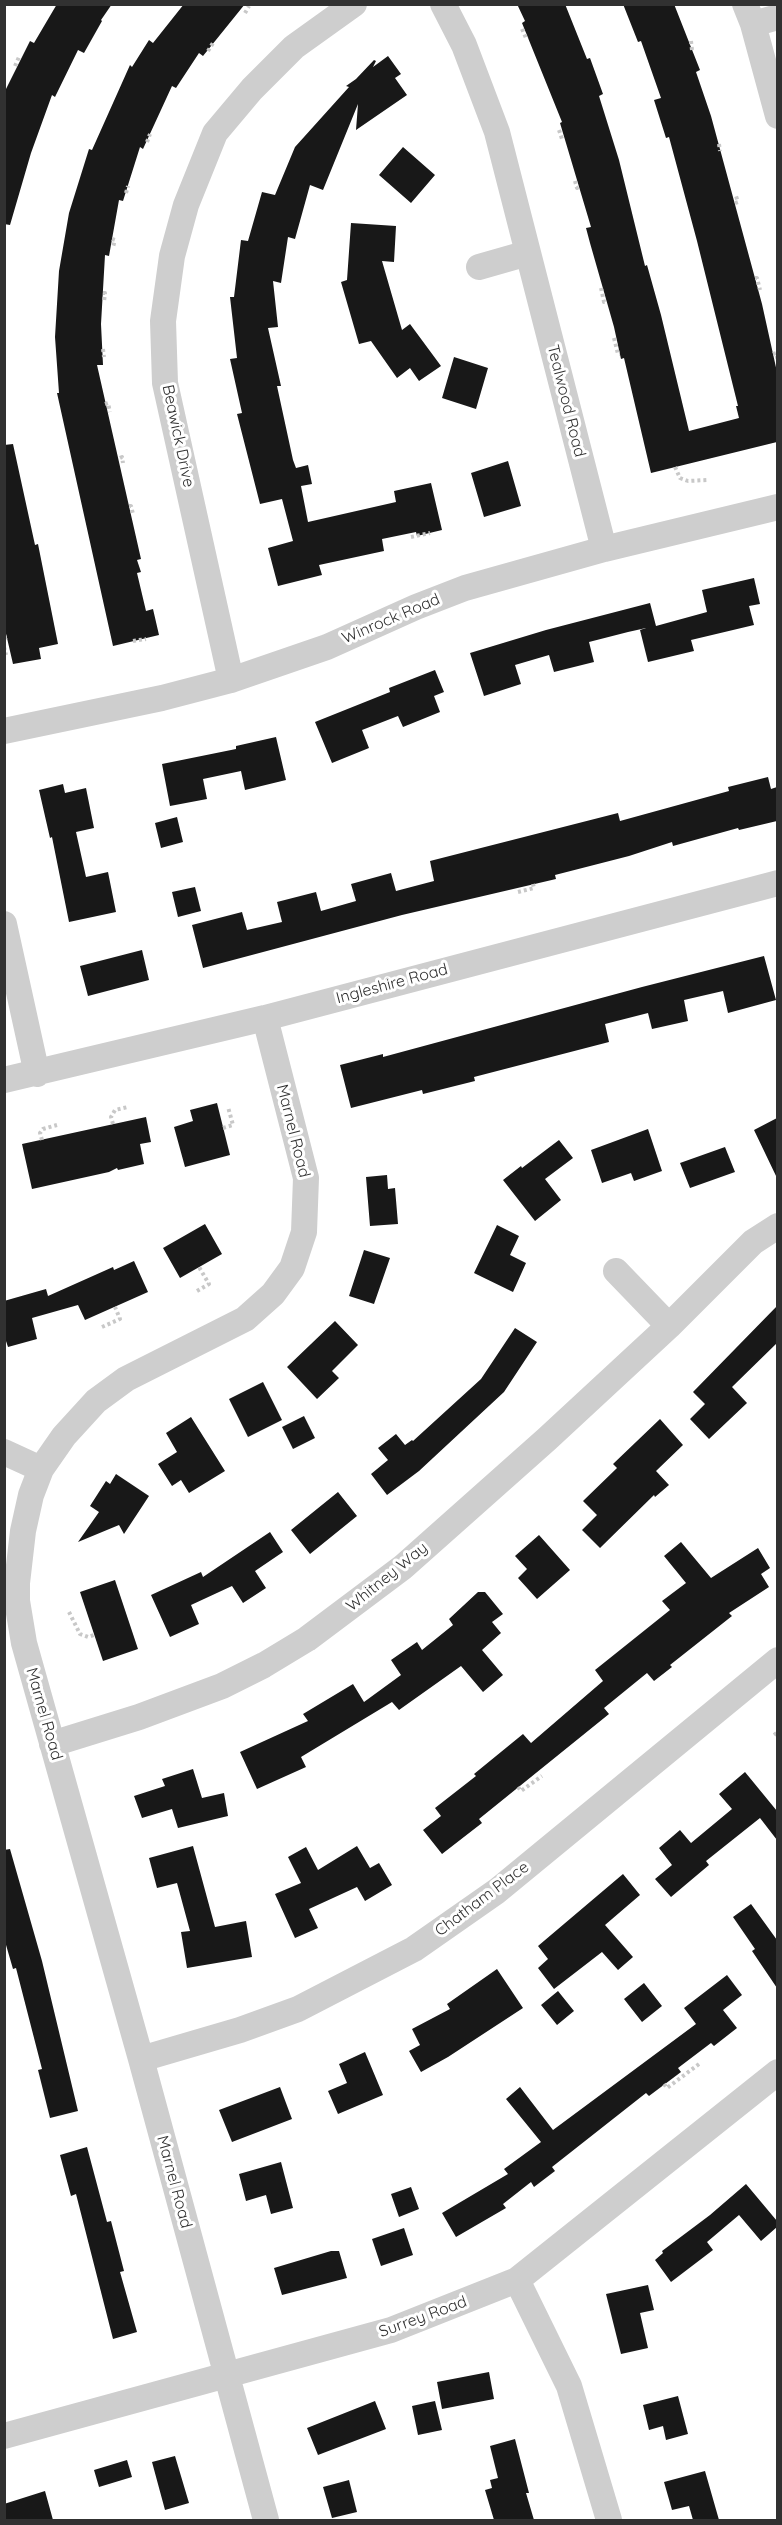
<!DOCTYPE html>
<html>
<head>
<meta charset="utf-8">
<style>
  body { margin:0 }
  #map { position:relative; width:782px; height:2525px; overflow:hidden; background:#fff; font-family:Quicksand,sans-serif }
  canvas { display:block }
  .frame { position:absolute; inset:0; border:6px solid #313131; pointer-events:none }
</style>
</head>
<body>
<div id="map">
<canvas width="782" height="2525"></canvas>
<div class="frame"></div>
</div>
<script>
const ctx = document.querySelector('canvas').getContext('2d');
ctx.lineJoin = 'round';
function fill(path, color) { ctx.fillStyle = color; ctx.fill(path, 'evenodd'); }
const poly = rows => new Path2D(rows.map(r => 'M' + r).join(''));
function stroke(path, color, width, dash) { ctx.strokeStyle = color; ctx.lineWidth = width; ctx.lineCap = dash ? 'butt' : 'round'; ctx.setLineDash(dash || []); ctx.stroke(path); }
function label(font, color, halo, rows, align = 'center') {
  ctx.font = font + ' Quicksand,sans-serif'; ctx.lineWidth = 6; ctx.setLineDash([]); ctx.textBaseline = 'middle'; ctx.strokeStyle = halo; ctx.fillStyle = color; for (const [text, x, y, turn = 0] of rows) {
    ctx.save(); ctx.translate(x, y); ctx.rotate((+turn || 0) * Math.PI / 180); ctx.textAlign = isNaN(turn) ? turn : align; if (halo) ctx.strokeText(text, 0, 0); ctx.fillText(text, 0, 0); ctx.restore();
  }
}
fill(poly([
  [57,4,112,4,101,20,102,21,84,53,78,50,55,97,52,95,31,153,10,225,4,224,4,93,30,41,34,43],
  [184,4,245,4,203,56,199,53,176,88,172,86,143,149,140,147,123,201,119,200,109,256,105,255,101,324,103,365,97,365,141,559,137,560,141,572,137,573,146,611,153,609,159,635,113,646,57,393,59,393,55,337,59,271,69,213,89,149,92,150,130,65,132,67,149,40,153,43],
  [517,4,565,4,587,59,590,58,603,94,599,96,619,160,645,266,647,265,661,315,689,431,739,418,736,406,738,406,697,241,669,137,666,138,654,100,661,98,641,41,638,42,623,4,674,4,700,70,696,72,711,116,762,304,777,372,777,442,651,473,624,358,621,359,614,327,590,243,586,228,591,227,560,123,562,122,522,23,525,21],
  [388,56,401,74,395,78,407,95,356,130,358,104,323,190,310,185,295,239,288,237,281,283,273,281,278,327,268,328,281,386,277,386,293,460,296,468,308,465,312,484,301,486,308,522,396,502,394,491,431,483,442,530,417,536,416,532,382,539,384,551,319,565,322,575,278,586,268,548,293,541,282,499,260,504,237,414,242,413,230,359,237,358,230,297,234,297,241,240,248,241,262,192,275,195,295,147,349,87,346,86,356,79,374,60,376,61,373,67],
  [403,147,435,175,411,203,379,175],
  [351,223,396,226,394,262,382,261,402,330,410,324,441,366,419,381,410,368,397,378,371,341,359,344,341,282,347,280],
  [454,357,488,368,476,409,442,398],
  [13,444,35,545,38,544,58,644,39,648,41,659,13,664,4,625,4,445],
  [508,461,521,506,484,517,471,473],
  [754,578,760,604,749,606,754,625,691,640,694,651,648,662,640,630,646,628,628,632,589,642,594,662,554,672,549,655,515,665,521,684,484,696,470,653,546,630,650,603,656,626,707,612,702,590],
  [435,670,444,692,434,696,440,712,403,727,398,716,362,730,369,748,332,763,315,722,390,692,389,688],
  [276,737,286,780,245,790,241,771,203,779,207,799,170,806,162,764,236,749,236,746],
  [768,777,771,789,777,787,777,821,739,830,738,828,673,846,672,842,629,856,555,875,556,879,402,915,203,968,192,925,242,912,247,930,282,922,277,902,316,892,321,911,356,901,351,884,391,873,396,891,434,881,430,861,618,813,620,821,729,791,728,787],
  [63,784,65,793,86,788,94,828,76,832,86,877,108,872,116,912,69,922,52,837,50,838,39,790],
  [177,817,183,842,161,848,155,823],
  [195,887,201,911,178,917,172,892],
  [142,950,149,980,88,996,80,966],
  [764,956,776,1000,728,1013,723,991,684,1000,688,1021,652,1029,648,1013,605,1024,609,1042,474,1077,475,1081,423,1094,422,1090,351,1108,340,1065,383,1054,383,1057,642,987],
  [217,1103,230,1155,185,1167,174,1127,193,1121,190,1110],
  [146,1117,151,1142,140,1144,144,1164,118,1170,117,1168,109,1172,32,1189,22,1144],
  [777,1118,777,1178,754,1130],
  [648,1129,662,1171,634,1181,631,1173,602,1183,591,1150],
  [559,1140,573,1158,545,1179,561,1200,535,1221,503,1180,521,1166,522,1168],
  [725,1147,735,1172,690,1188,680,1163],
  [387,1175,388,1189,395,1188,398,1224,370,1226,366,1177],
  [205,1224,222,1254,180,1278,163,1248],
  [497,1225,519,1236,510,1255,526,1263,513,1292,474,1273],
  [364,1250,390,1258,374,1304,349,1296],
  [134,1261,148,1292,85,1320,78,1305,32,1318,37,1339,8,1347,4,1335,4,1301,46,1289,48,1296,113,1267,114,1270],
  [777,1306,777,1343,732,1387,747,1403,709,1439,690,1419,705,1404,693,1392],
  [335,1321,358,1345,332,1371,339,1378,317,1399,287,1367],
  [515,1328,537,1342,504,1392,419,1471,387,1495,371,1474,388,1460,378,1448,396,1434,405,1445,412,1440,413,1441,481,1379],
  [263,1382,282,1420,248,1437,229,1399],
  [304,1416,315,1438,293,1449,282,1427],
  [191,1417,225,1471,189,1493,181,1480,172,1486,158,1464,177,1452,166,1433],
  [660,1419,683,1445,656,1471,669,1485,655,1497,654,1495,600,1548,582,1530,597,1515,583,1501,617,1468,613,1464],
  [116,1474,149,1496,124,1534,119,1525,78,1542,99,1512,90,1506,106,1481,110,1484],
  [338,1492,357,1516,310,1554,291,1530],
  [270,1532,283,1552,255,1571,266,1588,243,1603,232,1586,191,1605,199,1624,170,1637,151,1595,201,1572,203,1577],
  [539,1535,570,1570,537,1599,518,1578,527,1569,515,1556],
  [681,1542,711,1578,758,1548,770,1568,761,1574,769,1587,729,1613,732,1616,670,1665,672,1667,654,1681,647,1673,604,1708,609,1714,479,1819,482,1823,442,1854,423,1830,441,1816,435,1808,476,1776,474,1774,523,1734,531,1743,603,1681,595,1670,670,1610,662,1601,686,1583,664,1556],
  [115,1580,138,1649,103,1661,80,1592],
  [478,1592,485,1592,503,1614,492,1622,501,1633,482,1650,503,1675,483,1692,461,1666,399,1710,392,1702,301,1757,306,1767,257,1789,240,1752,308,1721,303,1714,353,1684,364,1702,401,1675,391,1660,417,1642,422,1650,453,1625,449,1619],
  [193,1769,202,1798,224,1793,228,1816,178,1828,172,1809,142,1818,134,1796,165,1786,162,1779],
  [745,1772,777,1811,777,1840,760,1818,706,1861,709,1865,671,1897,655,1879,672,1865,659,1848,680,1830,691,1843,732,1809,719,1794],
  [193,1846,215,1927,246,1921,252,1957,187,1968,181,1932,190,1931,177,1883,157,1888,149,1858],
  [357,1846,370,1868,379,1863,392,1885,365,1901,357,1887,309,1909,318,1928,295,1938,275,1894,301,1883,288,1857,306,1847,318,1870],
  [10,1849,42,1961,78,2111,50,2118,38,2070,42,2069,16,1968,13,1969,4,1938,4,1850],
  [623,1874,640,1895,605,1925,633,1957,618,1970,602,1952,554,1989,538,1968,548,1959,538,1946],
  [751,1904,777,1940,777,1988,752,1951,755,1949,733,1917],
  [497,1969,523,2008,448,2057,421,2072,409,2051,420,2045,412,2029,450,2009,447,2004],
  [727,1975,742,1995,723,2010,737,2028,714,2046,711,2043,678,2068,681,2072,649,2096,646,2093,552,2167,555,2171,534,2187,531,2182,503,2204,506,2208,456,2237,442,2213,508,2174,504,2169,541,2142,506,2099,520,2087,553,2130,696,2024,684,2008],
  [644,1983,662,2006,642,2022,624,1999],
  [558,1991,574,2011,557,2025,541,2005],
  [365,2052,383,2095,338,2114,328,2091,347,2083,339,2064],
  [280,2087,292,2119,232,2142,219,2110],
  [87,2147,107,2222,111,2221,124,2271,120,2272,137,2332,113,2339,76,2194,71,2196,60,2155],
  [281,2162,293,2208,271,2214,266,2195,246,2201,239,2174],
  [746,2184,777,2221,777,2227,761,2241,739,2215,707,2242,713,2250,671,2282,655,2260,663,2253,662,2251,710,2215],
  [411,2187,419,2209,399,2217,391,2194],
  [404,2228,413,2255,381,2266,372,2239],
  [331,2251,339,2251,347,2278,282,2295,274,2268],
  [648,2285,654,2310,640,2313,648,2348,621,2354,606,2294],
  [489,2372,494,2399,442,2409,437,2382],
  [678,2396,688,2434,666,2440,663,2426,649,2430,643,2405],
  [375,2401,386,2429,318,2455,307,2428],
  [435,2401,442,2430,418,2435,412,2406],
  [515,2439,529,2493,526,2493,534,2520,494,2520,485,2490,492,2488,490,2480,498,2478,490,2446],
  [175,2456,189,2503,165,2510,152,2462],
  [127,2460,132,2477,99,2487,94,2470],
  [705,2471,719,2520,693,2520,689,2506,672,2510,664,2482],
  [349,2480,357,2512,332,2518,323,2487],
  [45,2491,53,2520,4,2520,4,2504]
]), '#181818');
stroke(poly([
  [245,13,249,6],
  [522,29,526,38,528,37],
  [691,41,692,50],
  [208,51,213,43],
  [15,66,19,57,21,58],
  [559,130,562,139,564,138],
  [147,142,150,134],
  [719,144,720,151],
  [575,181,577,188,579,187],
  [126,193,128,186],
  [735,203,738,202,736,196],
  [112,239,115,240,113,247],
  [755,278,757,278,760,290],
  [601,288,604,302,606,302],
  [103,293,105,293,104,302],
  [614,338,618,354,620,354],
  [103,349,104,357],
  [773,354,776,353,778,361],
  [105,404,108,403,110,412],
  [120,458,122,457,123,463],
  [675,467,680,478,688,481,707,480],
  [129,506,131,506,133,514],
  [411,537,430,533],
  [4,638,7,637],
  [133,641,146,639],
  [4,647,6,655],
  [518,892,534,888,533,884],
  [113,1124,111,1117,115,1110,128,1107],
  [223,1128,233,1125,228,1107],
  [42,1140,40,1133,43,1129,57,1125],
  [197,1291,209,1284,199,1267],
  [102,1327,120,1319,115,1307],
  [69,1612,80,1634,88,1637,94,1635],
  [774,1735,778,1732],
  [518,1787,521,1791,542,1776],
  [664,2084,667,2088,699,2064]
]), '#c8c8c8', 4, [3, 3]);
stroke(poly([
  [443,4,464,45,497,132,604,549],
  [745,4,753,24,778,116],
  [753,24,778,17],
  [479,267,528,253],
  [231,680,165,383,163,321,172,256,186,205,215,133,252,89,294,47,354,4],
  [4,731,162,698,231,680,327,647,416,607,465,588,604,549,778,507],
  [4,924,37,1074],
  [265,1018,306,1178,304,1232,292,1268,273,1294,245,1319,126,1379,96,1401,64,1436,41,1469,31,1495,23,1531,17,1583,17,1601,24,1643,141,2059,266,2520],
  [4,1080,265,1018,778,883],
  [616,1271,669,1326],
  [4,1452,41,1469],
  [52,1744,139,1717,222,1686,264,1665,307,1639,403,1567,547,1439,669,1326,753,1242,778,1226],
  [141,2059,240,2030,298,2009,414,1949,497,1891,778,1660],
  [517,2280,569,2386,609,2520],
  [4,2436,391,2330,517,2280,778,2072]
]), '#cecece', 26);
label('16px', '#313131', '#fff', [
  ["Tealwood Road",566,401,76],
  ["Beawick Drive",178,436,78],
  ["Winrock Road",391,619,-23],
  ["Ingleshire Road",392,984,-15],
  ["Marnel Road",293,1131,76],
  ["Whitney Way",387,1577,-39],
  ["Marnel Road",44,1714,74],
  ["Chatham Place",482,1899,-37],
  ["Marnel Road",174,2182,75],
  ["Surrey Road",423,2317,-20]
]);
</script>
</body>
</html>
